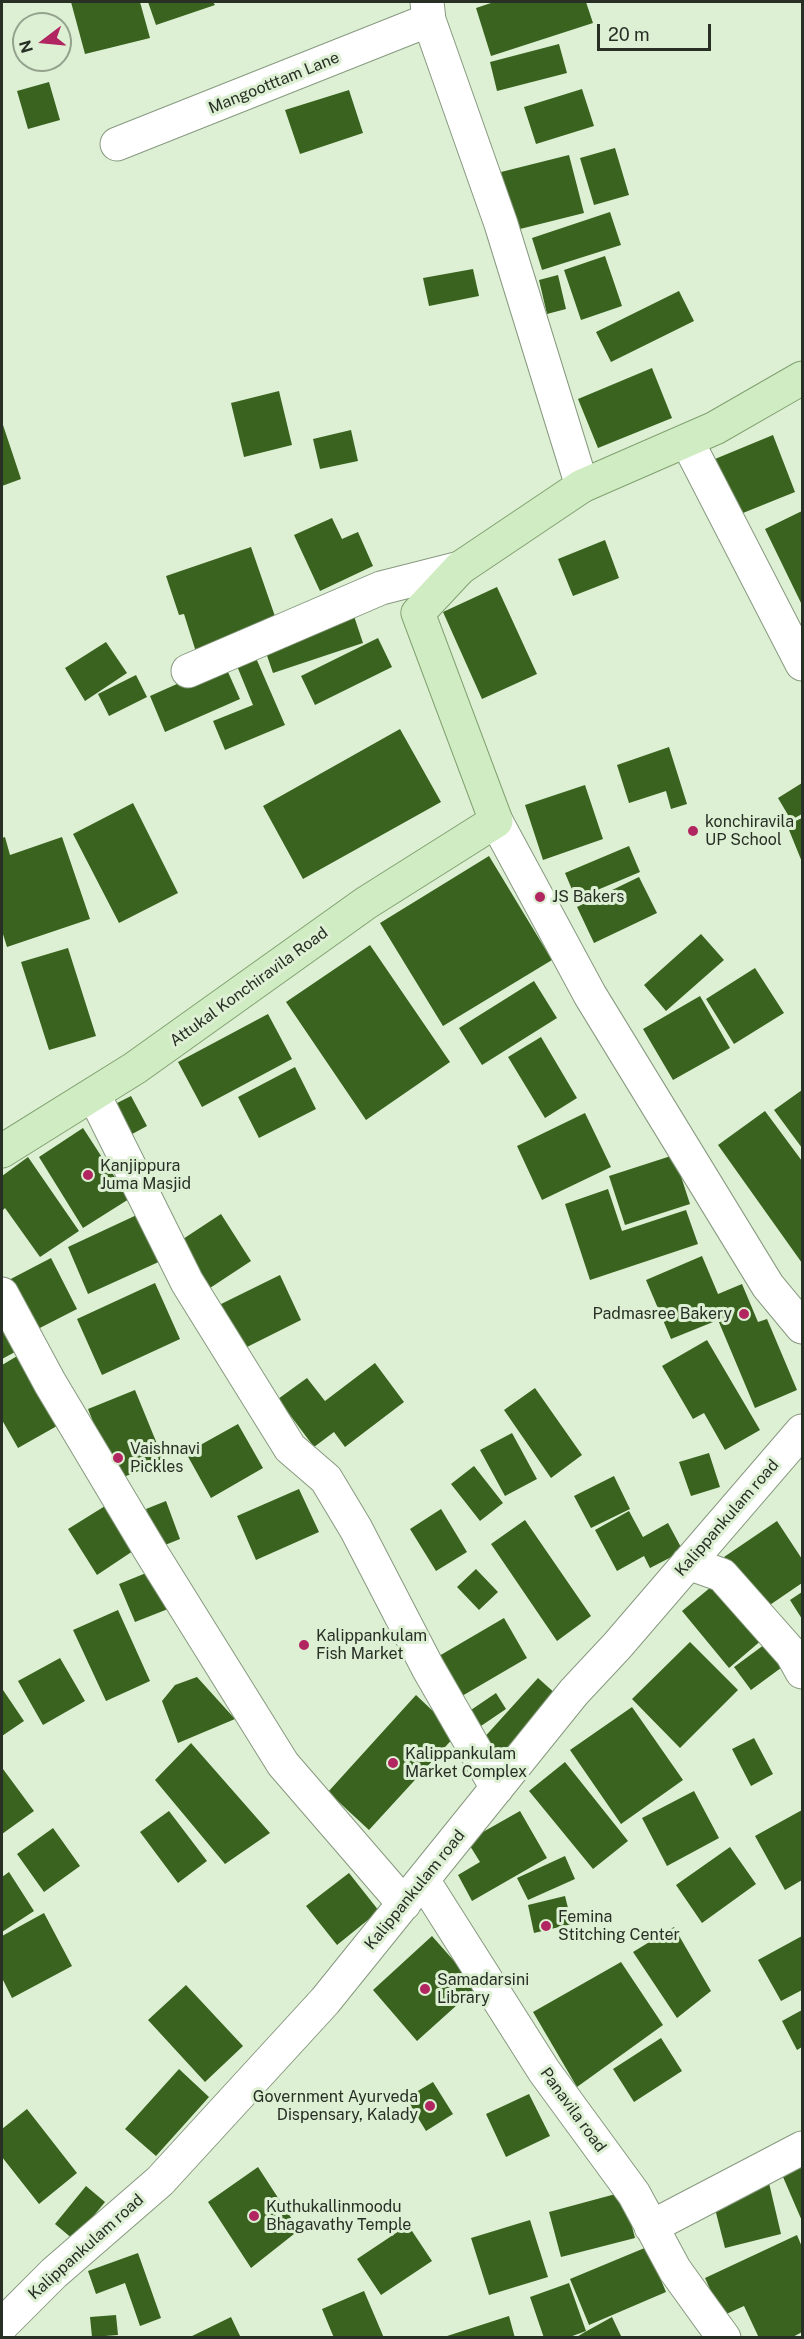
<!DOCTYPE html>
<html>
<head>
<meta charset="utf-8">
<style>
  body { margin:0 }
  #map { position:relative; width:804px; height:2339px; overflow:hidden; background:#ddf0d4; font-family:"Public Sans",sans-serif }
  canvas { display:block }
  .frame { position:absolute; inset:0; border:3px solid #282f25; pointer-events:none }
  .north { position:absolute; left:12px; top:12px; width:60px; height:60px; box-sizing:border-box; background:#ddf0d4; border:2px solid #95a38e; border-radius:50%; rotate:254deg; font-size:16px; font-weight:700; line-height:24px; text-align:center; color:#282f25 }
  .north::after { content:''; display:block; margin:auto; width:21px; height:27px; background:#b12560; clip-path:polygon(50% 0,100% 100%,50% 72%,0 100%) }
  .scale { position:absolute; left:597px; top:24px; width:114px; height:27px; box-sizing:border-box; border:3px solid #282f25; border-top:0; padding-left:8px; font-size:18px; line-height:21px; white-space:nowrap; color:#282f25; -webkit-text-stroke:4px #ddf0d4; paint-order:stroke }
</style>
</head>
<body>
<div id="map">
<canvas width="804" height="2339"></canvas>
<div class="frame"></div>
<div class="north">N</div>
<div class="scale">20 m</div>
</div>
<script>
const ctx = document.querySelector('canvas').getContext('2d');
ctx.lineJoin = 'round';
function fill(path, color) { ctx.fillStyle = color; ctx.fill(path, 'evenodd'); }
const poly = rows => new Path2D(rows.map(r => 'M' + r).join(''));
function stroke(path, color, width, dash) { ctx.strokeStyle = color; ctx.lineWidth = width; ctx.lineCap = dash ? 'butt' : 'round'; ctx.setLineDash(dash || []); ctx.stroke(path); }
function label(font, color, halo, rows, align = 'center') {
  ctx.font = font + ' "Public Sans",sans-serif'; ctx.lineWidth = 6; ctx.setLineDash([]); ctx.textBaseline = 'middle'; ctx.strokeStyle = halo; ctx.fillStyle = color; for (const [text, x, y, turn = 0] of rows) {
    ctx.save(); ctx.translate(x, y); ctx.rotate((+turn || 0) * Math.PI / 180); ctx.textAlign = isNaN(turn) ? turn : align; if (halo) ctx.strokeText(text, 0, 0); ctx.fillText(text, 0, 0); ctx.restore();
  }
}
fill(poly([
  [71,2,140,2,150,38,85,54],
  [148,2,213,2,215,5,156,25],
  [494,2,586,2,593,23,491,56,476,8],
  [559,44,567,73,497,91,490,62],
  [49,82,60,120,28,129,17,91],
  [582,89,594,126,536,144,524,107],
  [349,90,363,133,300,154,285,110],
  [615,148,629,195,594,205,580,158],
  [569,155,584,213,516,230,501,172],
  [610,212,621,245,542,270,532,238],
  [605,256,622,306,581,320,564,270],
  [473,269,479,296,429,306,423,278],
  [558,275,566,309,547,314,539,280],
  [679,291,694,321,611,362,596,332],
  [652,368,672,418,598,448,578,399],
  [279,391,292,445,244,457,231,403],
  [2,422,21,479,2,486],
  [351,430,358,461,320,469,313,439],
  [773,435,795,492,738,515,715,459],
  [802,511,802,605,765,529],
  [332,518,342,539,358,532,373,566,320,591,294,535],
  [605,540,619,578,573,596,558,559],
  [251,547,278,625,196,652,184,614,179,615,166,576],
  [497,587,537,674,482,699,443,612],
  [353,613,363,643,273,673,263,644],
  [378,638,392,667,315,705,301,676],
  [106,642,127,673,85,701,65,668],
  [256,658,285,725,225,750,213,721,253,705,237,666],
  [224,663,240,699,165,732,150,696],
  [136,675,147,697,109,716,98,694],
  [400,729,441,802,303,879,263,806],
  [669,747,687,804,671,809,666,791,629,803,617,765],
  [802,783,802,814,791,820,778,798],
  [585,785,603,839,543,860,525,805],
  [133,803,178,893,119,923,73,834],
  [802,818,802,862,787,825],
  [5,837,10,855,62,837,90,919,7,947,2,931,2,838],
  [629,846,640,872,576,899,565,873],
  [489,856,552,960,443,1026,380,923],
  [639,877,657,913,594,943,577,907],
  [701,934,724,960,666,1011,644,985],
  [370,945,450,1062,366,1120,286,1002],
  [68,948,96,1036,49,1050,21,962],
  [755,968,784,1013,734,1044,706,999],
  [534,981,557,1018,482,1065,459,1028],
  [700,996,730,1048,673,1080,643,1029],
  [268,1014,292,1059,202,1107,178,1062],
  [541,1037,577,1098,545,1118,508,1057],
  [295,1067,316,1109,259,1138,238,1097],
  [802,1090,802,1148,774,1110],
  [131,1096,147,1126,121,1140,105,1109],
  [765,1111,802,1161,802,1263,718,1145],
  [585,1113,611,1167,542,1200,517,1146],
  [83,1128,129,1199,83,1228,39,1157],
  [674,1155,690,1204,625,1225,609,1176],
  [28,1157,79,1231,40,1257,5,1208,2,1211,2,1176],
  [608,1189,622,1231,686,1210,698,1244,590,1280,565,1204],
  [141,1213,163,1260,88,1294,68,1247],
  [221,1214,251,1261,210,1288,180,1241],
  [702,1256,718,1294,742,1284,758,1322,767,1319,797,1390,755,1408,718,1320,671,1339,646,1280],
  [51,1258,77,1309,32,1332,5,1282],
  [280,1275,301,1320,237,1352,215,1307],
  [155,1283,180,1339,102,1375,77,1319],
  [2,1301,26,1346,2,1359],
  [707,1340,760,1430,725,1450,704,1413,693,1419,662,1366],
  [24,1352,64,1422,18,1448,2,1420,2,1365],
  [375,1363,404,1402,345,1447,334,1432,314,1447,278,1399,307,1378,325,1401],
  [535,1388,582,1455,551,1478,504,1410],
  [135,1390,164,1461,116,1480,88,1409],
  [238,1424,263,1468,211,1498,186,1453],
  [512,1433,537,1479,505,1496,480,1450],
  [709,1453,720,1487,691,1496,679,1462],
  [474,1466,503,1503,480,1521,451,1484],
  [614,1476,630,1509,591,1528,574,1496],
  [299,1489,319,1532,256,1560,237,1516],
  [166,1501,180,1539,160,1547,146,1509],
  [105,1506,133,1551,97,1575,68,1529],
  [441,1509,467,1552,436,1571,410,1529],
  [629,1511,643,1537,668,1523,683,1551,650,1568,644,1556,617,1571,595,1530],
  [525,1520,591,1616,557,1641,491,1544],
  [777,1521,802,1559,802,1583,761,1611,724,1557],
  [476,1569,498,1592,479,1610,457,1587],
  [151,1571,168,1609,135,1622,119,1584],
  [717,1582,763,1639,729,1668,682,1611],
  [802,1592,802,1619,790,1600],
  [118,1610,150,1681,106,1701,73,1630],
  [504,1618,527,1658,462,1696,439,1656],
  [772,1639,789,1662,751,1690,734,1667],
  [690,1642,738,1690,680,1748,632,1699],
  [60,1658,85,1701,43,1725,18,1681],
  [197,1677,235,1719,178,1743,162,1701,175,1685],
  [538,1678,557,1695,500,1759,481,1741],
  [3,1690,24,1721,2,1736,2,1691],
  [496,1693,506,1709,478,1728,468,1712],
  [416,1695,457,1734,369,1830,328,1792],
  [632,1707,683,1780,621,1824,570,1750],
  [754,1738,773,1774,751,1786,732,1749],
  [191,1743,270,1833,225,1864,155,1780],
  [565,1762,628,1841,593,1869,529,1791],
  [3,1769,34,1811,2,1834,2,1770],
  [694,1791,719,1838,667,1866,642,1818],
  [802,1810,802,1880,785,1890,755,1836],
  [169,1811,207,1861,178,1883,140,1832],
  [520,1811,547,1858,472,1901,458,1875,480,1862,467,1841],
  [53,1828,80,1866,44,1892,17,1854],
  [730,1847,756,1884,702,1923,676,1885],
  [565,1856,575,1879,528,1900,517,1878],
  [9,1872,34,1911,2,1932,2,1877],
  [349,1873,379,1911,337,1945,306,1906],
  [565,1896,572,1924,534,1933,528,1905],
  [44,1913,72,1966,12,1998,2,1978,2,1936],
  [674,1927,711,1991,677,2018,633,1952],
  [432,1936,477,1987,417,2041,373,1990],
  [802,1936,802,1990,781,2001,758,1960],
  [621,1962,663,2025,577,2087,533,2012],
  [186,1985,243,2046,205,2082,148,2020],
  [802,2010,802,2047,797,2050,782,2021],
  [661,2038,682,2071,634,2102,613,2069],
  [179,2069,209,2097,156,2156,125,2129],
  [433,2082,453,2114,426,2131,406,2098],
  [529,2094,550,2136,506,2157,486,2114],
  [27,2109,77,2173,39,2204,2,2157,2,2129],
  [802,2158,802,2221,780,2170],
  [258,2167,299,2230,251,2268,208,2202],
  [769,2183,781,2234,725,2248,712,2197],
  [86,2186,105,2202,74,2240,55,2224],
  [623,2192,635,2238,561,2257,549,2212],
  [530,2220,548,2277,489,2295,471,2238],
  [408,2225,432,2261,381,2295,357,2259],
  [797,2235,802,2247,802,2332,791,2338,759,2338,744,2306,722,2316,705,2278],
  [647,2247,666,2292,589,2325,570,2279],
  [138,2253,161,2318,140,2326,125,2283,96,2294,88,2271],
  [569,2283,586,2331,567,2338,544,2338,530,2297],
  [364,2291,384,2338,334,2338,322,2309],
  [116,2315,118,2335,92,2337,90,2317],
  [509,2316,515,2338,444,2338,444,2337],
  [231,2317,241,2338,188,2338],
  [612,2317,622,2338,575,2338,585,2332]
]), '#39631e');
const minor = poly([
  [427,2,429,20,501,224,582,486],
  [117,144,429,20],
  [687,441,802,664],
  [188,671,381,588,460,568],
  [496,821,590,995,768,1286,802,1327],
  [94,1095,187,1282,290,1448,326,1479,356,1529,428,1668,497,1788],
  [2,1294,50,1383,151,1552,283,1764,404,1904],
  [688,1563,722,1575,792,1654,802,1672],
  [423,1880,544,2071,634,2194,675,2270,724,2338],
  [651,2227,802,2148],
  [2,2325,54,2273,160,2181,325,2001,574,1692,617,1646,802,1431]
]);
const major = poly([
  [2,1151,135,1068,366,903,496,821,418,613,460,568,582,486,715,428,802,378]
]);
stroke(minor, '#87997f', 35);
stroke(major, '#81a171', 35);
stroke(minor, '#fff', 33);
stroke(major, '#d0ecc2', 33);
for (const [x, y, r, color] of [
  [693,831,6,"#b12560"],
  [540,897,6,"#b12560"],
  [88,1175,6,"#b12560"],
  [744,1314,6,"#b12560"],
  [118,1458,6,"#b12560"],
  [304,1645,6,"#b12560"],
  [393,1763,6,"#b12560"],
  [546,1926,6,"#b12560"],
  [425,1989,6,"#b12560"],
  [430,2106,6,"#b12560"],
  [254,2216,6,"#b12560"]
]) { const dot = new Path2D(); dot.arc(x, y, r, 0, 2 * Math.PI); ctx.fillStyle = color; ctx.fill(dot); stroke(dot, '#ddf0d4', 2); }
label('16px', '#282f25', '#ddf0d4', [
  ["Mangootttam Lane",274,83,-22],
  ["Attukal Konchiravila Road",249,987,-36],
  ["Kalippankulam road",727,1518,-49],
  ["Kalippankulam road",415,1890,-51],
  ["Panavila road",573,2110,54],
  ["Kalippankulam road",86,2247,-42]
]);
label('16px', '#282f25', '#ddf0d4', [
  ["konchiravila",705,822],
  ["UP School",705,840],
  ["JS Bakers",552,897],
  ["Kanjippura",100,1166],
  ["Juma Masjid",100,1184],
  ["Padmasree Bakery",732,1314,"right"],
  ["Vaishnavi",130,1449],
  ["Pickles",130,1467],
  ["Kalippankulam",316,1636],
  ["Fish Market",316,1654],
  ["Kalippankulam",405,1754],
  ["Market Complex",405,1772],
  ["Femina",558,1917],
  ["Stitching Center",558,1935],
  ["Samadarsini",437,1980],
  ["Library",437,1998],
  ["Government Ayurveda",418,2097,"right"],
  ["Dispensary, Kalady",418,2115,"right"],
  ["Kuthukallinmoodu",266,2207],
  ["Bhagavathy Temple",266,2225]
], 'left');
</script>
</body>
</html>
